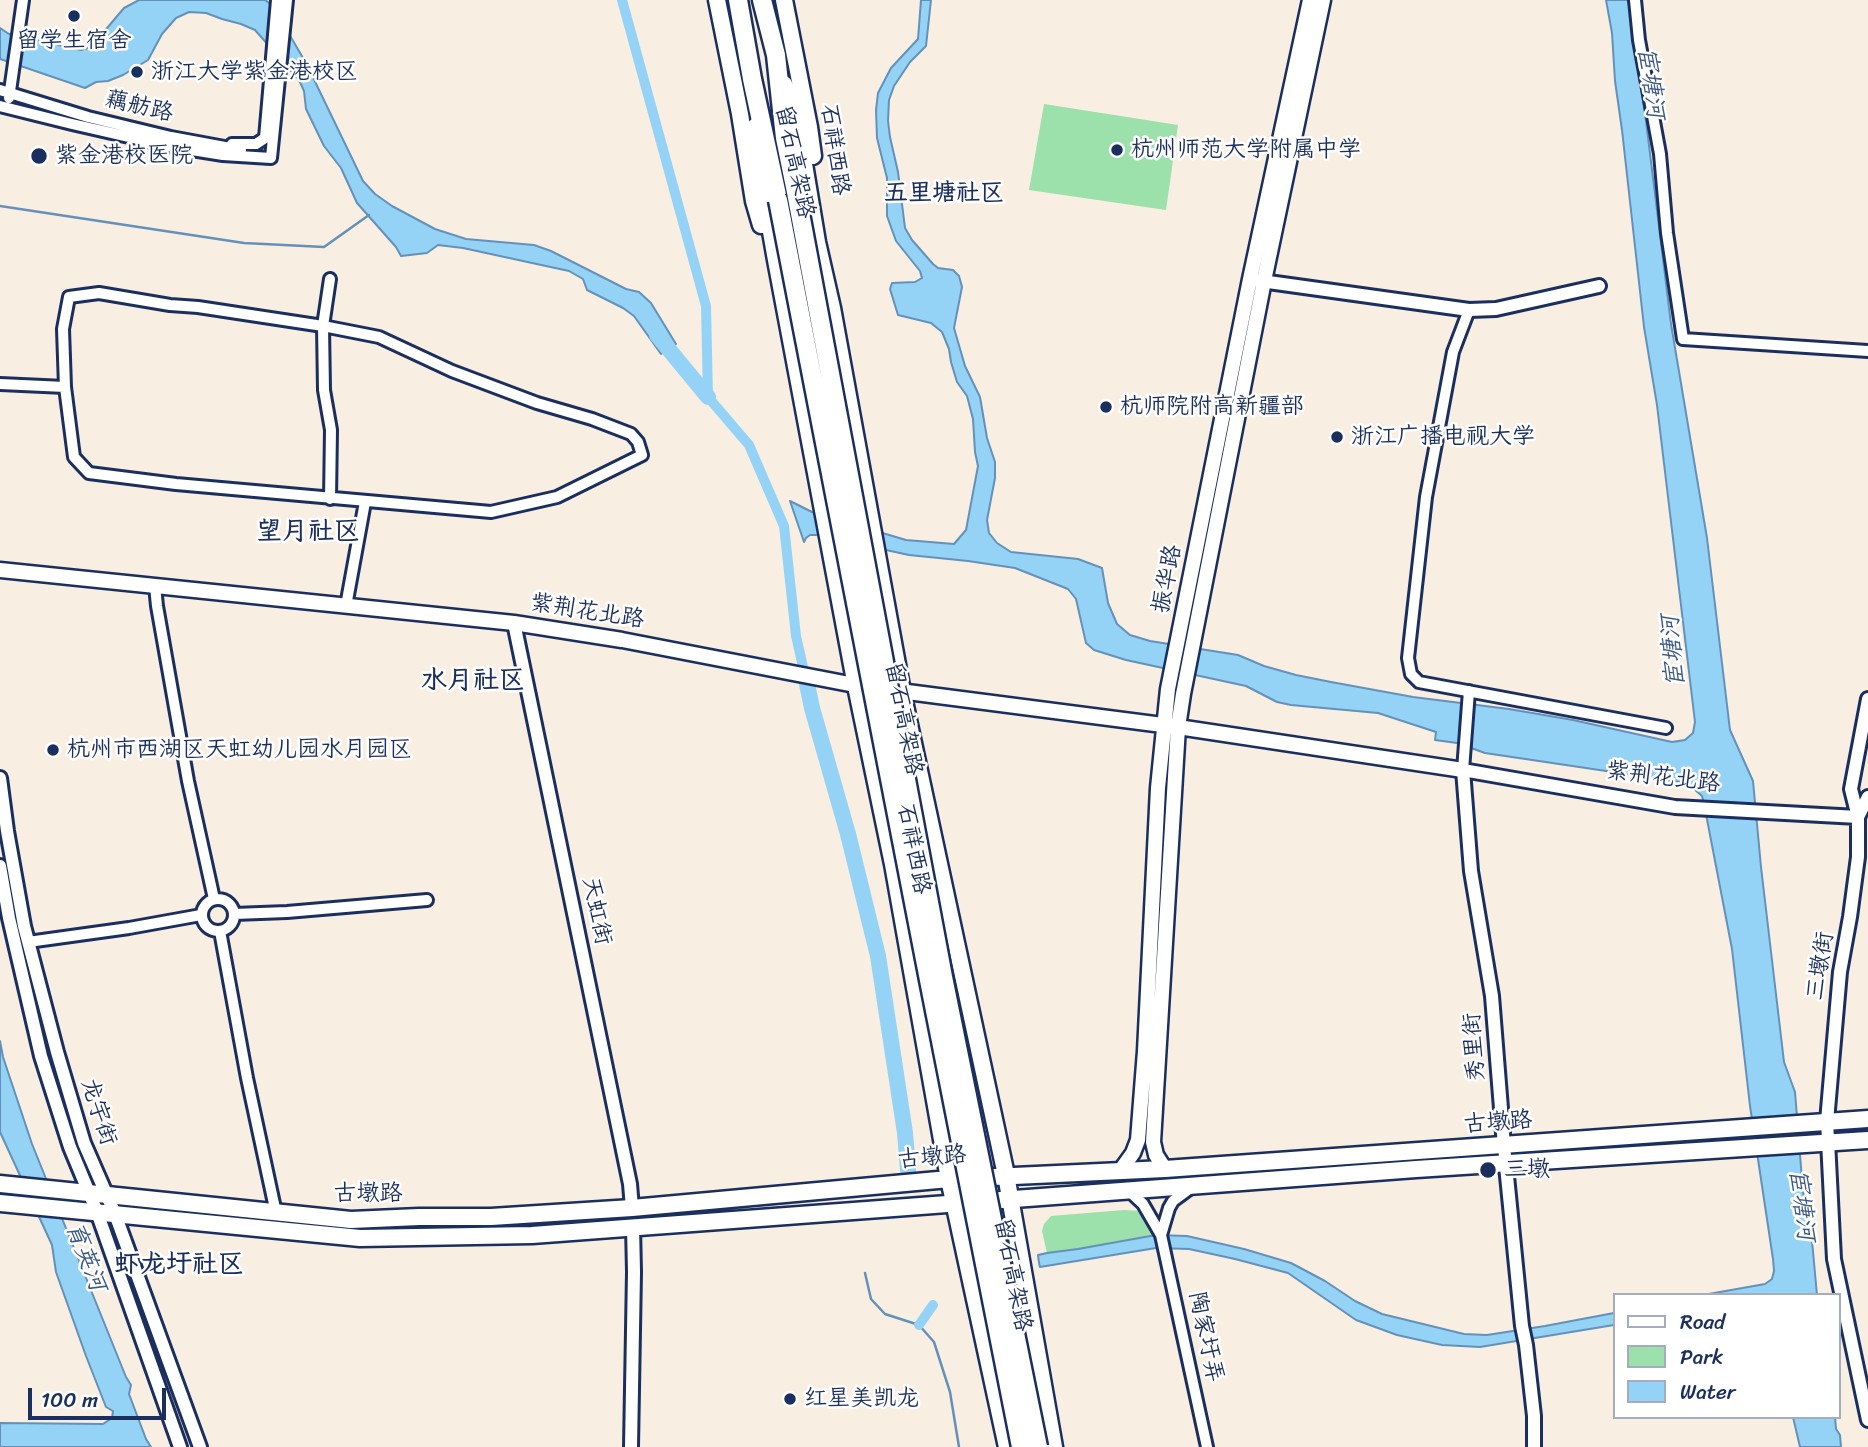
<!DOCTYPE html>
<html>
<head>
<meta charset="utf-8">
<style>
  body { margin:0 }
  #map { position:relative; width:1868px; height:1447px; overflow:hidden; background:#f9eee2; font-family:Sriracha,sans-serif }
  canvas { display:block }
  .legend { position:absolute; left:1613px; top:1293px; width:228px; height:126px; box-sizing:border-box; background:#fff; border:2px solid #a4acbf; margin:0; padding:9px 12px; list-style:none; font-size:21px; color:#1b2f5e }
  .legend li { display:flex; align-items:center; gap:14px; height:35px }
  .legend b { width:35px; border:2px solid #a4acbf }
  .scale { position:absolute; left:28px; top:1388px; width:138px; height:32px; box-sizing:border-box; border:4px solid #1b2f5e; border-top:0; padding-left:9px; font-size:21px; line-height:24px; white-space:nowrap; color:#1b2f5e; -webkit-text-stroke:5px #fff; paint-order:stroke }
</style>
</head>
<body>
<div id="map">
<canvas width="1868" height="1447"></canvas>
<ul class="legend">
<li><b style="height:9px;background:#fff"></b>Road</li>
<li><b style="height:19px;background:#9ce0ac"></b>Park</li>
<li><b style="height:19px;background:#95d3f6"></b>Water</li>
</ul>
<div class="scale">100 m</div>
</div>
<script>
const ctx = document.querySelector('canvas').getContext('2d');
ctx.lineJoin = 'round';
function fill(path, color) { ctx.fillStyle = color; ctx.fill(path, 'evenodd'); }
const poly = rows => new Path2D(rows.map(r => 'M' + r).join(''));
function stroke(path, color, width, dash) { ctx.strokeStyle = color; ctx.lineWidth = width; ctx.lineCap = dash ? 'butt' : 'round'; ctx.setLineDash(dash || []); ctx.stroke(path); }
function label(font, color, halo, rows, align = 'center') {
  ctx.font = font + ' Sriracha,"LXGW WenKai TC",sans-serif'; ctx.lineWidth = 5; ctx.setLineDash([]); ctx.textBaseline = 'middle'; ctx.strokeStyle = halo; ctx.fillStyle = color; for (const [text, x, y, turn = 0] of rows) {
    ctx.save(); ctx.translate(x, y); ctx.rotate((+turn || 0) * Math.PI / 180); ctx.textAlign = isNaN(turn) ? turn : align; if (halo) ctx.strokeText(text, 0, 0); ctx.fillText(text, 0, 0); ctx.restore();
  }
}
fill(poly([
  [1044,104,1178,125,1166,210,1029,190],
  [1124,1210,1141,1211,1156,1235,1078,1249,1047,1253,1042,1231,1044,1224,1051,1216]
]), '#9ce0ac');
const water = poly([
  [139,0,265,0,272,5,306,63,363,181,375,194,392,206,435,229,466,239,534,245,551,251,626,289,639,292,651,303,676,344,661,354,634,316,623,308,587,290,583,279,569,271,463,248,438,245,427,253,401,256,396,247,357,203,341,168,324,146,306,109,304,91,299,80,255,30,241,24,222,19,206,13,189,12,176,18,162,34,148,60,123,75,108,81,96,82,85,88,0,59,0,28,9,34,81,50,91,47,124,8,139,0],
  [921,0,931,0,926,46,910,62,894,86,889,100,888,121,890,137,898,172,905,228,912,240,933,264,938,268,953,270,959,276,962,287,954,328,965,366,980,397,987,438,995,462,995,478,987,520,989,533,997,543,1011,552,1078,559,1102,568,1108,603,1117,624,1130,635,1150,641,1238,655,1264,666,1296,675,1331,682,1413,697,1509,709,1573,720,1672,742,1685,740,1693,733,1695,722,1657,405,1644,327,1622,130,1615,81,1612,33,1606,0,1628,0,1646,121,1671,324,1707,538,1730,730,1753,781,1761,867,1784,1062,1795,1092,1803,1192,1811,1230,1817,1295,1703,1295,1765,1284,1772,1279,1774,1271,1773,1259,1750,1106,1732,949,1705,809,1702,796,1694,789,1680,782,1485,753,1457,743,1435,740,1436,732,1378,713,1291,705,1277,702,1246,686,1126,660,1094,650,1086,643,1076,599,1068,589,1015,568,968,561,909,555,817,535,810,535,806,538,804,542,790,501,812,512,906,540,954,544,966,530,978,466,975,452,973,419,967,396,957,382,951,362,949,349,942,332,931,323,898,315,890,289,892,283,915,282,922,278,920,271,896,241,887,216,887,178,877,138,876,110,878,93,891,68,918,39,921,0],
  [0,1041,3,1057,32,1144,126,1377,131,1385,129,1394,146,1439,151,1447,0,1447,0,1423,103,1424,112,1418,113,1411,106,1407,86,1356,56,1272,52,1245,0,1132,0,1041],
  [1156,1235,1187,1236,1244,1249,1291,1263,1325,1281,1355,1301,1382,1314,1464,1334,1487,1335,1545,1326,1614,1313,1614,1325,1480,1347,1442,1345,1397,1335,1356,1320,1288,1273,1235,1259,1189,1249,1156,1248,1040,1267,1039,1263,1038,1255,1047,1253,1078,1249,1156,1235],
  [1793,1417,1835,1417,1836,1429,1840,1435,1841,1447,1800,1447,1793,1417]
]);
fill(water, '#95d3f6');
stroke(water, '#6491b9', 2);
stroke(poly([
  [0,206,244,243,324,247,369,215],
  [865,1273,871,1299,885,1314,919,1325,934,1342,950,1392,959,1447]
]), '#6491b9', 2.5);
stroke(poly([
  [622,0,706,306,708,397,749,445,784,526,796,636,803,667],
  [919,1325,933,1305]
]), '#95d3f6', 10);
stroke(poly([
  [657,335,708,397],
  [807,684,812,708,848,834,878,956,905,1133,908,1170]
]), '#95d3f6', 16);
const minor = poly([
  [1635,0,1639,40,1660,154,1667,233,1683,339,1868,351],
  [0,90,88,117,171,137,241,150],
  [9,98,23,0],
  [0,106,72,124,173,147,223,155,271,158,287,0],
  [232,144,256,144,265,138,277,0],
  [330,279,323,326,324,390,331,430,330,499],
  [99,293,170,305,198,307,323,326,379,337,452,371,537,403,592,419,631,434,638,442,642,455,557,497,491,512,176,484,89,473,74,457,65,387,63,329,69,297,99,293],
  [1469,310,1453,352,1426,497,1408,658,1411,674,1419,682,1666,728],
  [0,384,65,387],
  [155,586,157,606,188,781,214,899],
  [346,606,365,502],
  [1463,770,1469,691],
  '202 915a16 16 0 1 1 32 0a16 16 0 1 1-32 0Z',
  [234,914,287,912,427,900],
  [220,931,247,1078,276,1213],
  [28,942,129,928,201,915],
  [1128,1190,1143,1204,1161,1235,1207,1447],
  [1161,1235,1169,1208,1173,1201,1192,1187]
]);
const tertiary = poly([
  [1254,280,1469,310,1496,309,1599,286],
  [514,623,630,1184,632,1208],
  [1868,699,1851,789,1858,817,1858,857,1850,917,1840,972,1827,1121,1834,1259,1868,1420],
  [0,778,7,831,24,926,57,1052,84,1143,115,1214,200,1447],
  [1858,817,1868,797],
  [0,866,9,918,41,1056,70,1147,97,1212,180,1447],
  [631,1447,634,1272,633,1226],
  [1534,1447,1534,1416,1526,1345,1522,1326,1504,1146,1492,996,1471,871,1463,770,1675,807,1858,817]
]);
const secondary = poly([
  [0,570,514,623,622,640,865,687],
  [892,690,1178,727,1463,770],
  [1165,1169,1156,1155,1153,1142,1178,727,1183,694,1264,281,1323,0],
  [1120,1171,1133,1153,1138,1140,1145,1051,1158,788,1168,689,1250,279,1310,0]
]);
const primary = poly([
  [717,0,740,114,754,201,761,225],
  [784,0,809,127,813,156],
  [784,84,799,134,817,242,832,308,902,692,1006,1175,1054,1447],
  [756,126,759,164,776,260,856,686,893,864,949,1179,1007,1447],
  [0,1184,351,1220,419,1217,491,1217,632,1208,949,1179,1165,1169,1868,1119],
  [0,1203,360,1238,532,1235,1416,1169,1868,1140]
]);
const trunk = poly([
  [738,0,752,79,778,200],
  [762,0,776,55,785,138,796,192]
]);
stroke(minor, '#1b2f5e', 16);
stroke(tertiary, '#1b2f5e', 18);
stroke(secondary, '#1b2f5e', 19);
stroke(primary, '#1b2f5e', 21);
stroke(trunk, '#1b2f5e', 23);
stroke(minor, '#fff', 10);
stroke(tertiary, '#fff', 12);
stroke(secondary, '#fff', 14);
stroke(primary, '#fff', 16);
stroke(trunk, '#fff', 18);
const trunkBridge = poly([
  [796,192,943,977,1038,1447],
  [778,200,929,980,1021,1447]
]);
stroke(trunkBridge, '#1b2f5e', 23, []);
stroke(trunkBridge, '#fff', 18);
for (const [x, y, r, color] of [
  [74,16,7,"#1b2f5e"],
  [137,72,7,"#1b2f5e"],
  [1117,150,7,"#1b2f5e"],
  [39,156,9,"#1b2f5e"],
  [1106,407,7,"#1b2f5e"],
  [1337,437,7,"#1b2f5e"],
  [53,750,7,"#1b2f5e"],
  [1488,1170,9,"#1b2f5e"],
  [790,1399,7,"#1b2f5e"]
]) { const dot = new Path2D(); dot.arc(x, y, r, 0, 2 * Math.PI); ctx.fillStyle = color; ctx.fill(dot); stroke(dot, '#fff', 2.5); }
label('23px', '#1b2f5e', '#fff', [
  ["留学生宿舍",74,41,"center"],
  ["浙江大学紫金港校区",151,72],
  ["杭州师范大学附属中学",1131,150],
  ["紫金港校医院",55,156],
  ["杭师院附高新疆部",1120,407],
  ["浙江广播电视大学",1351,437],
  ["杭州市西湖区天虹幼儿园水月园区",67,750],
  ["三墩",1504,1170],
  ["红星美凯龙",804,1399]
], 'left');
label('23px', '#1b2f5e', '#fff', [
  ["藕舫路",139,107,13],
  ["石祥西路",834,150,82],
  ["留石高架路",794,162,78],
  ["振华路",1168,579,-79],
  ["紫荆花北路",587,612,9],
  ["留石高架路",903,719,79],
  ["紫荆花北路",1663,778,7],
  ["石祥西路",913,849,79],
  ["天虹街",596,911,78],
  ["三墩街",1821,966,-81],
  ["秀里街",1475,1047,-94],
  ["龙宇街",98,1112,72],
  ["古墩路",1498,1123,-4],
  ["古墩路",932,1158,-5],
  ["古墩路",368,1194],
  ["留石高架路",1012,1275,79],
  ["陶家圩弄",1205,1337,78]
]);
label('italic 24px', '#3a5884', '#fff', [
  ["宦塘河",1650,83,82],
  ["宦塘河",1674,651,-95],
  ["宦塘河",1801,1205,83],
  ["育英河",85,1257,69]
]);
label('bold 24px', '#1b2f5e', '#fff', [
  ["五里塘社区",944,194]
]);
label('bold 26px', '#1b2f5e', '#fff', [
  ["望月社区",308,532],
  ["水月社区",473,681],
  ["虾龙圩社区",179,1265]
]);
</script>
</body>
</html>
